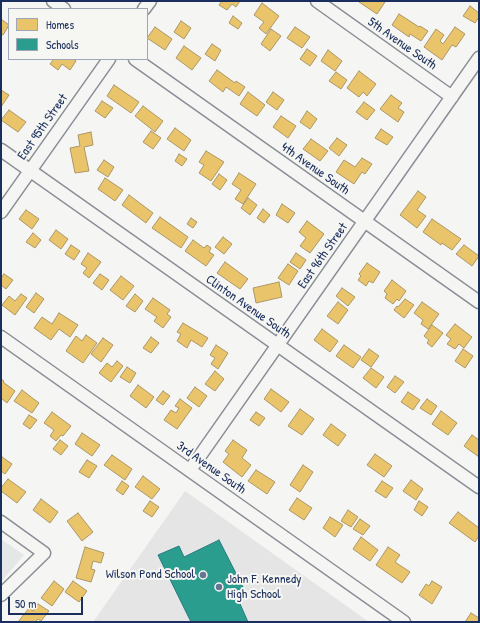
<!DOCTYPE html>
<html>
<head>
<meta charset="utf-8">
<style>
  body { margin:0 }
  #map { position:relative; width:480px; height:623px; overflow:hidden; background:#f5f5f3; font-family:"Patrick Hand",sans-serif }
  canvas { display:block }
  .frame { position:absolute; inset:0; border:2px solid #1b2f5e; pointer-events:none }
  .legend { position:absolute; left:8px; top:8px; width:140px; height:52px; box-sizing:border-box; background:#f6f6f2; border:1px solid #9ea6b7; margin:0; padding:5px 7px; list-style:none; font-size:12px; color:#1b2f5e }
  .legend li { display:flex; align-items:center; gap:8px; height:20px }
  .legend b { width:20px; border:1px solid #9ea6b7 }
  .scale { position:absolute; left:8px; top:597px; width:75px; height:18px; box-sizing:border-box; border:2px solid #1b2f5e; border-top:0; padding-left:5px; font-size:12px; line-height:14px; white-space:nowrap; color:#1b2f5e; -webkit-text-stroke:3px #f6f6f2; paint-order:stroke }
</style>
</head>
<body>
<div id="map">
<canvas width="480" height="623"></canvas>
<div class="frame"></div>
<ul class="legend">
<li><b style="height:11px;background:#e9c46a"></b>Homes</li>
<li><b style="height:11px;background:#2a9d8f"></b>Schools</li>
</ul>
<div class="scale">50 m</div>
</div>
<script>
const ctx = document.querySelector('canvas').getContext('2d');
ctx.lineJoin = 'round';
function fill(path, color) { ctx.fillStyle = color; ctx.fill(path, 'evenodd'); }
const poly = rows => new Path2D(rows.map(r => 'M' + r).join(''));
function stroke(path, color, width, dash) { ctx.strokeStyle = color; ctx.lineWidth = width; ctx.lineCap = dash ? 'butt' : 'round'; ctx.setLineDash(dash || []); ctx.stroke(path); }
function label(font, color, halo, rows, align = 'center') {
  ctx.font = font + ' "Patrick Hand",sans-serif'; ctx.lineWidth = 4; ctx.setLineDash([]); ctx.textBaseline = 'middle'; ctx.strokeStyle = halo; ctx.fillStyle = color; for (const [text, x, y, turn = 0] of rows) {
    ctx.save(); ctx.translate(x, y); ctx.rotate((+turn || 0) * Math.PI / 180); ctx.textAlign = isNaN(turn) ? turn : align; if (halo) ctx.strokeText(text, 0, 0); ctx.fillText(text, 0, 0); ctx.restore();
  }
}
fill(poly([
  [185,491,369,622,93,622]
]), '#e5e5e6');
fill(poly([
  [1,539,24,555,1,582]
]), '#e4e6e7');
const homes = poly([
  [222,1,240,1,236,7,232,4,227,10,219,5,222,1],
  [360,1,384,1,385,2,377,14,359,2,360,1],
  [262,3,279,16,266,34,259,28,264,22,254,15,262,3],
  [470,6,479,13,479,17,475,23,463,16,470,6],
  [399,14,419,27,420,26,428,31,421,41,410,34,409,37,392,25,399,14],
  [233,16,242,23,238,29,229,23,233,16],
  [1,19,9,25,3,35,1,34,1,19],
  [181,21,191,28,184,39,174,32,181,21],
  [155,27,172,39,165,50,147,38,155,27],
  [295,27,310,37,302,48,287,38,295,27],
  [455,27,465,34,456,47,452,45,442,60,424,47,436,29,444,35,440,41,443,44,455,27],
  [271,29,281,36,270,51,261,44,271,29],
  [212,44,221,50,215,61,205,54,212,44],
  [184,46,201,58,192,70,176,58,184,46],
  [307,49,317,56,310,66,300,59,307,49],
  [328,50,342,61,335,71,321,61,328,50],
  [54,59,73,59,76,61,70,70,62,64,58,70,50,64,54,59],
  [217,70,235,83,236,81,245,87,239,96,226,87,223,92,209,81,217,70],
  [359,71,376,84,367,96,363,92,359,97,347,88,359,71],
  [336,72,347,80,341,89,329,81,336,72],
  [114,85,139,102,131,113,107,96,114,85],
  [1,90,9,95,1,107,1,90],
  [248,92,265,105,257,116,240,104,248,92],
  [273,92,284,100,277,110,266,102,273,92],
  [391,95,402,103,398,108,404,112,398,122,380,109,391,95],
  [102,101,113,108,105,118,95,111,102,101],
  [364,102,375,110,367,120,356,112,364,102],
  [143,106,163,121,155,132,135,116,143,106],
  [9,110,26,122,18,132,1,120,9,110],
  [307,111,317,119,310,129,300,122,307,111],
  [281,116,296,126,288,138,273,127,281,116],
  [175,128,191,140,184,151,167,139,175,128],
  [381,129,393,137,387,145,375,138,381,129],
  [151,131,161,138,153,149,143,142,151,131],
  [91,132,93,145,84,147,89,171,75,173,70,148,80,146,78,135,91,132],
  [337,138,347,145,339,156,329,148,337,138],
  [311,139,328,151,320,161,303,149,311,139],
  [206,151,224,162,211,181,199,173,204,165,199,162,206,151],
  [179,154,187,159,182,166,175,161,179,154],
  [362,158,372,164,365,174,362,172,354,184,336,172,344,160,355,167,362,158],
  [104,160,114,167,108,177,97,170,104,160],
  [239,173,256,184,243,204,235,199,241,190,232,184,239,173],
  [219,174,227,180,220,190,212,184,219,174],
  [105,178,123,190,115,201,98,189,105,178],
  [418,191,426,197,417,210,426,216,417,228,400,215,418,191],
  [129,195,153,213,146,223,122,205,129,195],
  [248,198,257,205,250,215,241,208,248,198],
  [282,204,295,213,288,223,276,215,282,204],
  [263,209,270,215,264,223,257,218,263,209],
  [26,210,39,219,32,229,19,219,26,210],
  [160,217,188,237,181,248,152,228,160,217],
  [191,218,197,222,193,228,187,224,191,218],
  [432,219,461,239,452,250,442,243,441,245,423,232,432,219],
  [307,221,324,234,310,253,300,246,306,238,299,232,307,221],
  [56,230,68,239,61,249,49,240,56,230],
  [33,233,41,240,35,248,26,242,33,233],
  [223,237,232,244,224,254,215,247,223,237],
  [193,240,204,248,207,245,211,248,209,252,214,255,206,266,185,251,193,240],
  [71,245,80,251,74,260,65,254,71,245],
  [464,245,479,256,472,266,456,254,464,245],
  [88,253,101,262,89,278,83,273,87,268,81,264,88,253],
  [296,253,306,260,300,269,290,262,296,253],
  [225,262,248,279,240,289,217,273,225,262],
  [367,263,380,272,373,283,369,281,366,286,358,280,361,276,359,274,367,263],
  [288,264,298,271,289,285,278,278,288,264],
  [4,274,13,280,6,289,1,285,1,278,4,274],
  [100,274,109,280,102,290,93,283,100,274],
  [121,276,134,286,123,300,110,290,121,276],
  [392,280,406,291,399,301,397,299,393,304,385,298,387,294,384,291,392,280],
  [279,282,282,297,256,303,253,288,279,282],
  [342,288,355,297,348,306,336,296,342,288],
  [36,293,44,299,34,313,26,307,36,293],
  [21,294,27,298,15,315,2,305,9,296,15,301,21,294],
  [135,294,143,301,135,312,126,306,135,294],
  [153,298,170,310,167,314,171,317,163,328,154,321,157,317,145,309,153,298],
  [405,299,414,305,404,318,394,310,397,306,398,307,405,299],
  [338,302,348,310,338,324,327,316,338,302],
  [422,302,439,314,428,329,421,324,423,320,414,313,422,302],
  [59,313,78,325,70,337,59,329,51,340,34,328,42,317,52,324,59,313],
  [183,323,208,338,202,347,191,340,187,348,177,341,181,334,177,332,183,323],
  [455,324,472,337,464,348,459,344,455,349,447,344,451,339,446,335,455,324],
  [432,325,443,333,432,347,427,343,429,340,424,336,432,325],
  [322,329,338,341,330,352,314,340,322,329],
  [86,335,97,343,83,363,66,351,76,336,82,341,86,335],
  [151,337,159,343,151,353,143,348,151,337],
  [103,338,113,345,101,362,91,354,103,338],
  [216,345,228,353,218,369,211,364,215,358,210,355,216,345],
  [344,345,361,357,353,368,336,356,344,345],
  [369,349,379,356,371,367,361,360,369,349],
  [463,349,473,356,465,368,455,361,463,349],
  [117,361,123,366,111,382,99,373,107,363,112,367,117,361],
  [127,367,136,373,130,383,120,377,127,367],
  [371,368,384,377,376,388,363,378,371,368],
  [215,371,224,379,215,391,205,384,215,371],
  [395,376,404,382,395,393,387,387,395,376],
  [1,379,4,381,3,382,15,391,7,403,1,398,1,379],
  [138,385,154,397,146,408,130,396,138,385],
  [195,387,207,396,199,407,187,398,195,387],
  [271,389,289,402,281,412,264,399,271,389],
  [22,390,39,403,32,413,14,401,22,390],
  [163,391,170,396,163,405,156,400,163,391],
  [408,392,420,400,413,410,401,402,408,392],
  [180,399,192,408,177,429,164,420,171,410,176,413,179,408,175,406,180,399],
  [427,399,437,406,431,415,420,408,427,399],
  [300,409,314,419,302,435,288,426,300,409],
  [441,411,457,423,448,435,432,424,441,411],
  [52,412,71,426,63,436,61,435,56,441,50,436,54,430,44,423,52,412],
  [256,412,265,418,259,426,250,420,256,412],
  [29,415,37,420,30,429,23,424,29,415],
  [331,424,346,435,338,446,323,435,331,424],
  [82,433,100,445,92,456,75,444,82,433],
  [472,435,479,440,479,457,464,446,472,435],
  [60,440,68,446,61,455,53,449,60,440],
  [233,440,247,450,242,458,251,465,242,477,223,462,229,454,225,451,233,440],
  [375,454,392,466,384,477,367,465,375,454],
  [112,455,132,469,125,480,104,465,112,455],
  [2,457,12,464,5,474,1,471,1,459,2,457],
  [87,460,97,466,89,478,79,472,87,460],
  [303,465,313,472,300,492,290,485,303,465],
  [256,470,275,482,267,494,248,481,256,470],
  [143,476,160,489,152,499,135,487,143,476],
  [8,479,26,492,17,503,1,491,1,488,8,479],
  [411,480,423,489,416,500,403,491,411,480],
  [122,481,129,486,123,495,116,490,122,481],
  [382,481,393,488,386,498,375,491,382,481],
  [297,498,312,508,304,520,289,510,297,498],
  [41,499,58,512,50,523,33,510,41,499],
  [150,501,159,507,152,517,143,511,150,501],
  [419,501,428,507,422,516,414,510,419,501],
  [348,510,358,517,351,527,341,521,348,510],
  [458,512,479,528,479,536,475,542,449,523,458,512],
  [78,513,93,532,82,541,67,521,78,513],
  [330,517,343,525,335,537,323,528,330,517],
  [360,519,370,526,363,535,353,529,360,519],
  [361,537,378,550,370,561,353,549,361,537],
  [85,547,104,553,101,563,93,561,91,569,95,570,91,582,76,578,85,547],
  [388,547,400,555,395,562,410,572,402,583,376,565,388,547],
  [54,581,64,589,52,606,41,598,54,581],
  [73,581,87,591,79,602,65,592,73,581],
  [432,581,442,587,432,604,419,595,426,584,429,586,432,581],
  [38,604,49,611,41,621,38,619,35,622,18,622,29,608,33,611,38,604],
  [471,613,479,618,479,622,465,622,471,613]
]);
fill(homes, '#e9c46a');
stroke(homes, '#ab9766', 1);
const schools = poly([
  [219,540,246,593,237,597,248,622,191,622,158,555,179,546,184,557,219,540]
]);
fill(schools, '#2a9d8f');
stroke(schools, '#267c80', 1);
const minor = poly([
  [53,1,64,9],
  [317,1,452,97],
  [144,9,150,1],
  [135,59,479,302],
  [1,150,479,487],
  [1,212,109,59],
  [1,337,404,622],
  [190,470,479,58],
  [1,522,44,553,1,595]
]);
stroke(minor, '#898d95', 15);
stroke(minor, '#f5f5f3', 12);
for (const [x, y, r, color] of [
  [203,575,4,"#677492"],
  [219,587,4,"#677492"]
]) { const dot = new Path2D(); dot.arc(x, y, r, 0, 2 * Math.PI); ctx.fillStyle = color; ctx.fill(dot); stroke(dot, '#f6f6f2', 1.5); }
label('13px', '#1b2f5e', '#f6f6f2', [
  ["5th Avenue South",402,44,35],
  ["East 95th Street",43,127,-55],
  ["4th Avenue South",315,169,35],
  ["East 96th Street",323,256,-55],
  ["Clinton Avenue South",248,307,35],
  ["3rd Avenue South",211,468,35]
]);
label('13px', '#1b2f5e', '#f6f6f2', [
  ["Wilson Pond School",195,575],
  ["John F. Kennedy",227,580,"left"],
  ["High School",227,595,"left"]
], 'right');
</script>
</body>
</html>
